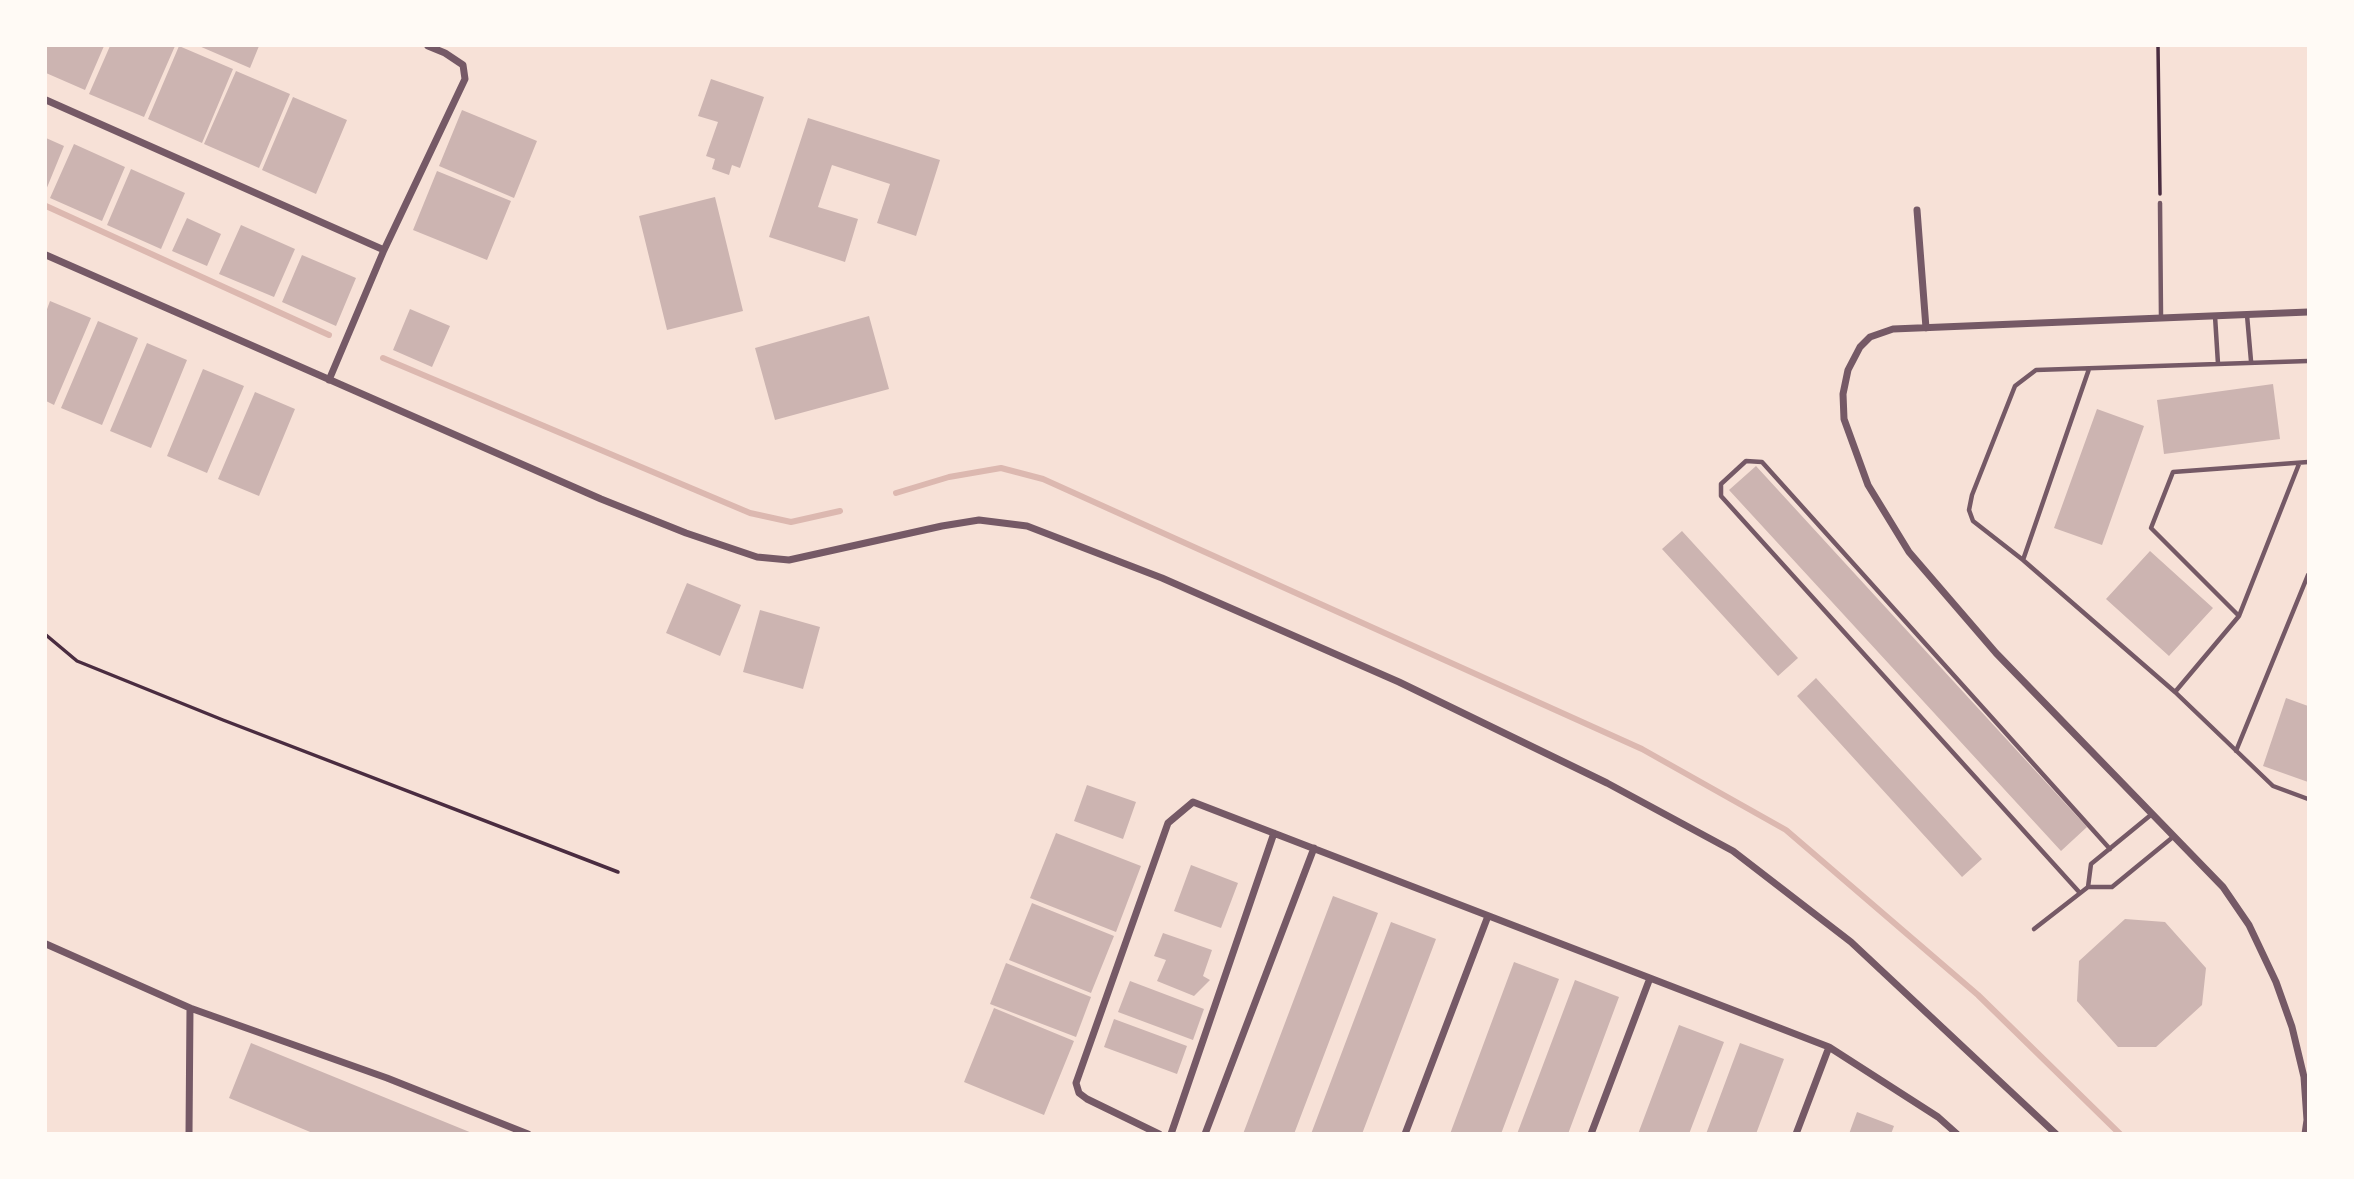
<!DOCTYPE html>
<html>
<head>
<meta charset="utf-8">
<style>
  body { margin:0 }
  #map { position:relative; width:2354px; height:1179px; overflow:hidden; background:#f7e1d7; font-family:Helvetica,sans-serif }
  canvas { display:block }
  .frame { position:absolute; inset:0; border:47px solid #fffaf5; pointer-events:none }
</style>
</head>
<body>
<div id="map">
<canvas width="2354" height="1179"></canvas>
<div class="frame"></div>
</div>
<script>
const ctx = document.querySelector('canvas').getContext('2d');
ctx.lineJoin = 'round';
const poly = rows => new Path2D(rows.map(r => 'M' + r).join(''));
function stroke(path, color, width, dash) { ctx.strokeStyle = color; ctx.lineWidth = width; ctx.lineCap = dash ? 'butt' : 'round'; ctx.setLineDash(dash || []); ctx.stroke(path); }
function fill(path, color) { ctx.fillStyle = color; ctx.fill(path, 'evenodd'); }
stroke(poly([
  [46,206,329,335],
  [383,358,750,513,791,522,840,511],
  [896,493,949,477,1001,468,1043,479,1642,749,1786,830,1978,995,2120,1134]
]), '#dcb8b0', 6);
fill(poly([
  [46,46,104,46,85,90,46,73],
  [110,46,175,46,144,117,89,94],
  [179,46,233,69,202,143,148,119],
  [199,46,259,46,250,68],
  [236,71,290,94,259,168,204,144],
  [711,79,764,97,740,168,732,165,729,175,712,169,715,159,706,156,718,122,698,116],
  [293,97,347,120,316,194,262,170],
  [462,110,537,141,514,198,439,166],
  [808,118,940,160,916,236,877,223,890,184,832,165,818,207,858,219,845,262,769,237],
  [46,138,64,146,46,190],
  [74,144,125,167,102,221,50,198],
  [131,169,185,193,161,249,107,225],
  [437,171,511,201,487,260,413,230],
  [715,197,743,311,667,330,639,216],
  [187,218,221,234,207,266,172,251],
  [241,225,295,249,274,297,219,274],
  [302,255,356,278,336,326,282,302],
  [50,301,91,318,54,405,46,401,46,312],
  [410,309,450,326,432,367,393,350],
  [869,316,889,389,775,420,755,348],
  [98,321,138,338,102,425,61,408],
  [147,343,187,360,151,448,110,431],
  [203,369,244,386,207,473,167,456],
  [2273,384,2280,439,2164,454,2157,400],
  [255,392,295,409,259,496,218,479],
  [2097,409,2144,426,2102,545,2054,528],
  [1756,466,2087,827,2061,851,1729,490],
  [1682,531,1798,658,1778,676,1662,549],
  [2150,551,2213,608,2169,656,2106,599],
  [687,583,741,605,720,656,666,633],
  [760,610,820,627,803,689,743,672],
  [1816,678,1982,859,1962,877,1797,696],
  [2286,698,2308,706,2308,782,2263,766],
  [1087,785,1136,802,1123,839,1074,821],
  [1056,833,1141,866,1116,932,1030,898],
  [1191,865,1238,883,1221,928,1174,911],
  [1333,896,1378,913,1294,1134,1243,1134],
  [1032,903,1114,936,1091,993,1009,960],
  [2125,919,2165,922,2206,968,2202,1005,2156,1047,2118,1047,2077,1001,2079,961],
  [1391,922,1436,939,1362,1134,1311,1134],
  [1163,933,1212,950,1203,976,1210,980,1194,996,1157,981,1166,960,1154,956],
  [1514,962,1559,979,1501,1134,1450,1134],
  [1006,963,1091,997,1076,1037,990,1004],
  [1575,980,1619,997,1568,1134,1517,1134],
  [1130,981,1204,1009,1193,1040,1118,1012],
  [994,1008,1074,1041,1044,1115,964,1082],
  [1114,1019,1187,1046,1177,1074,1104,1047],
  [1679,1025,1724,1042,1689,1134,1638,1134],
  [251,1043,472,1133,472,1134,315,1134,229,1098],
  [1740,1043,1784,1059,1756,1134,1706,1134],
  [1857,1112,1894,1126,1891,1134,1849,1134]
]), '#ccb4b1');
stroke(poly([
  [2158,46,2160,194],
  [46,635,77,661,223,720,618,872]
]), '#4a2c40', 3.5);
stroke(poly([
  [2160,203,2161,317],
  [2247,315,2251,361],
  [2215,316,2218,364],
  [2308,361,2036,370,2015,386,1972,495,1969,510,1973,521,2023,560,2175,692,2273,786,2308,799],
  [2023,560,2089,369],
  [2239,616,2151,528,2173,472,2308,462],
  [2175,692,2239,616,2299,464],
  [2236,751,2308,575],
  [2088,887,2091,864,2152,814],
  [2080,893,1721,496,1721,484,1746,461,1762,462,2110,849],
  [2034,929,2088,887,2112,887,2173,837]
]), '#755966', 4.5);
stroke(poly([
  [46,100,384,250],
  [1917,210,1926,328],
  [46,255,601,499,686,533,757,557,789,560,942,526,979,520,1027,526,1162,578,1399,682,1607,783,1733,851,1851,942,2056,1134],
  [329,380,384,250,465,79,463,65,445,53,428,46],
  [46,944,190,1008,387,1078,528,1134],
  [189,1134,190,1008],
  [1159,1134,1087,1099,1079,1093,1076,1083,1168,823,1193,802,1829,1047,1938,1117,1957,1134],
  [1171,1134,1274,833],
  [1205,1134,1314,848],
  [1405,1134,1488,916],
  [1591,1134,1650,978],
  [1796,1134,1829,1047],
  [2305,1134,2307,1120,2304,1077,2292,1027,2276,982,2249,925,2223,887,1996,653,1909,552,1868,485,1844,419,1843,394,1848,370,1860,347,1870,337,1893,329,2308,312]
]), '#755966', 7);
</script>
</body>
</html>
